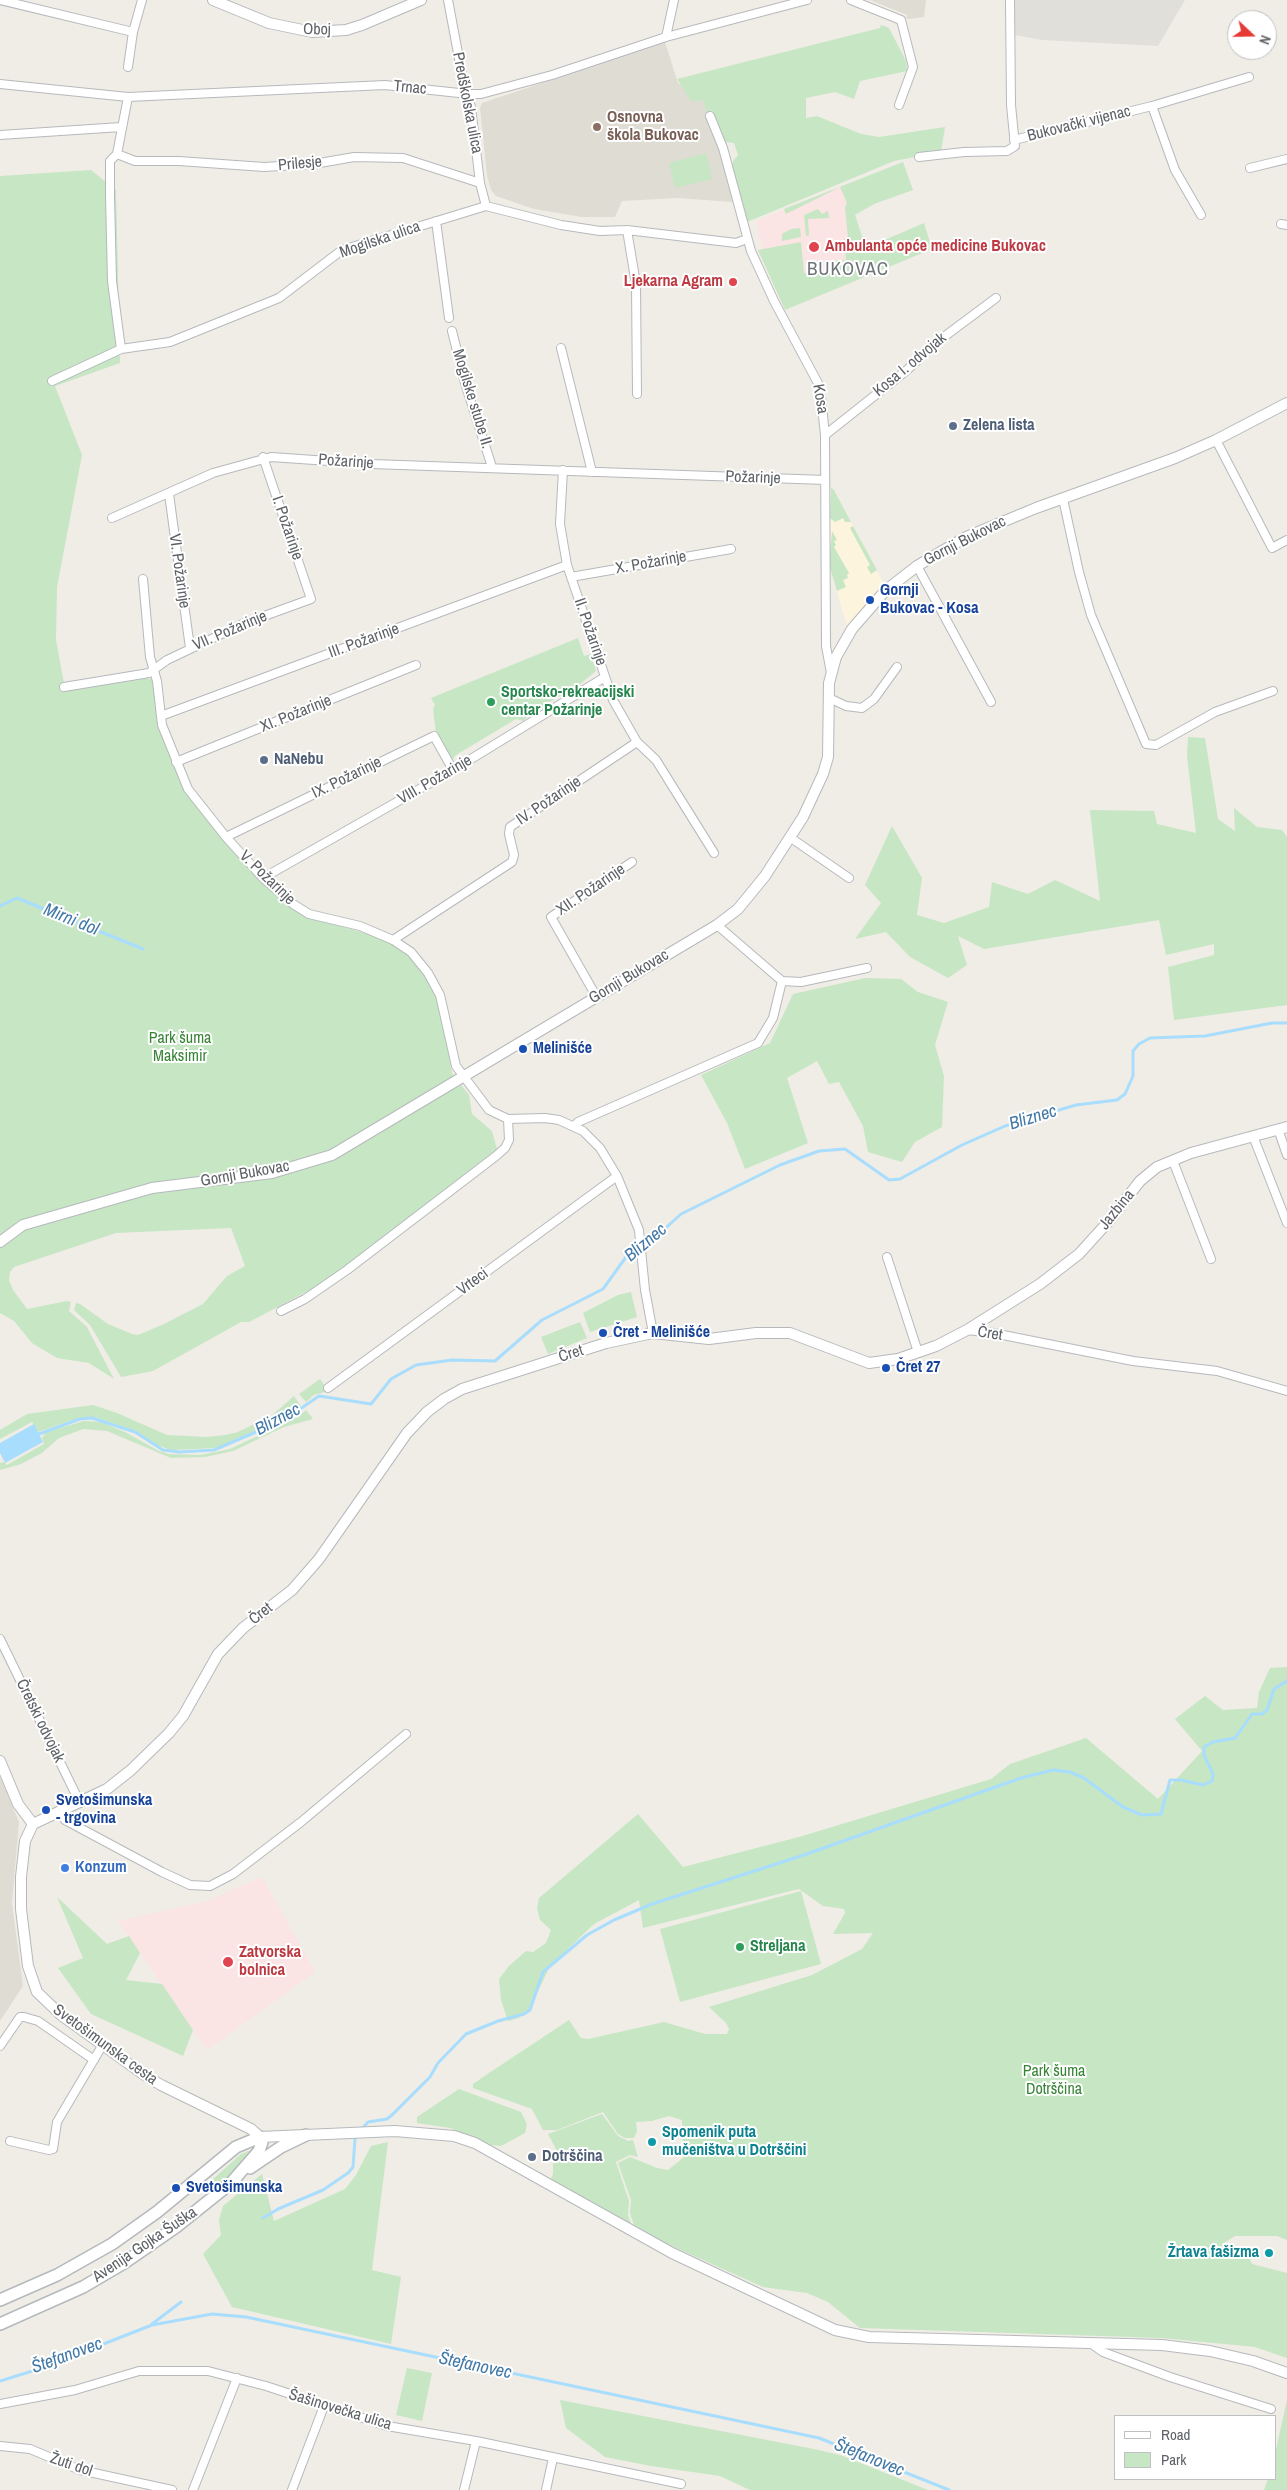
<!DOCTYPE html>
<html>
<head>
<meta charset="utf-8">
<style>
  body { margin:0 }
  #map { position:relative; width:1287px; height:2490px; overflow:hidden; background:#f0ede6; font-family:"Archivo Narrow",sans-serif }
  canvas { display:block }
  .legend { position:absolute; left:1114px; top:2415px; width:162px; height:65px; box-sizing:border-box; background:#fff; border:1px solid #bfc0c2; margin:0; padding:6px 9px; list-style:none; font-size:15px; color:#5e6266 }
  .legend li { display:flex; align-items:center; gap:10px; height:25px }
  .legend b { width:25px; border:1px solid #bfc0c2 }
  .north { position:absolute; left:1227px; top:10px; width:50px; height:50px; box-sizing:border-box; background:#fff; border:1px solid #bfc0c2; border-radius:50%; rotate:111deg; font-size:14px; font-weight:700; line-height:20px; text-align:center; color:#5e6266 }
  .north::after { content:''; display:block; margin:auto; width:18px; height:22px; background:#e53a36; clip-path:polygon(50% 0,100% 100%,50% 72%,0 100%) }
</style>
</head>
<body>
<div id="map">
<canvas width="1287" height="2490"></canvas>
<ul class="legend">
<li><b style="height:6px;background:#fff"></b>Road</li>
<li><b style="height:14px;background:#c6e6c4"></b>Park</li>
</ul>
<div class="north">N</div>
</div>
<script>
const ctx = document.querySelector('canvas').getContext('2d');
ctx.lineJoin = 'round';
function fill(path, color) { ctx.fillStyle = color; ctx.fill(path, 'evenodd'); }
const poly = rows => new Path2D(rows.map(r => 'M' + r).join(''));
function stroke(path, color, width, dash) { ctx.strokeStyle = color; ctx.lineWidth = width; ctx.lineCap = dash ? 'butt' : 'round'; ctx.setLineDash(dash || []); ctx.stroke(path); }
function label(font, color, halo, rows, align = 'center') {
  ctx.font = font + ' "Archivo Narrow",sans-serif'; ctx.lineWidth = 4; ctx.setLineDash([]); ctx.textBaseline = 'middle'; ctx.strokeStyle = halo; ctx.fillStyle = color; for (const [text, x, y, turn = 0] of rows) {
    ctx.save(); ctx.translate(x, y); ctx.rotate((+turn || 0) * Math.PI / 180); ctx.textAlign = isNaN(turn) ? turn : align; if (halo) ctx.strokeText(text, 0, 0); ctx.fillText(text, 0, 0); ctx.restore();
  }
}
fill(poly([
  [828,485,834,490,885,586,869,601,848,629,829,565]
]), '#fdf4de');
fill(poly([
  [1015,0,1185,0,1158,46,1042,40,1015,35]
]), '#e1dfda');
fill(poly([
  [870,0,926,0,924,17,909,19,906,18,907,15],
  [665,42,678,83,703,100,719,150,733,202,677,198,622,201,615,217,582,217,534,209,496,196,491,190,487,176,480,108,482,103],
  [0,1777,19,1822,12,1903,23,1986,0,2021]
]), '#dfdcd4');
fill(poly([
  [844,185,874,273,785,310,758,250,762,248,756,221],
  [262,1877,315,1972,207,2050,118,1921,207,1901]
]), '#fbe4e4');
fill(poly([
  [881,25,889,28,906,61,907,71,860,81,854,99,835,92,806,98,806,118,817,116,861,134,879,137,945,127,941,152,894,161,747,222,732,172,733,161,738,155,734,143,724,142,723,134,714,136,703,100,691,101,677,79,880,28],
  [706,153,712,179,675,188,669,163],
  [903,162,913,190,874,204,855,215,866,248,924,223,932,249,785,310,758,250,801,242,804,273,825,274,825,270,837,269,836,260,846,260,844,239,848,238,845,208,847,203,840,187,786,214,784,209],
  [91,170,116,190,120,363,55,386,82,455,57,587,56,640,65,689,143,677,154,680,158,722,180,782,240,860,276,894,303,915,371,935,390,943,411,958,423,972,435,992,441,1012,452,1073,469,1095,472,1114,492,1131,497,1149,323,1283,249,1322,241,1322,153,1371,121,1377,90,1325,74,1310,75,1306,76,1303,80,1304,108,1324,132,1334,138,1335,164,1324,203,1304,227,1276,245,1266,231,1228,116,1233,14,1267,10,1272,9,1280,13,1290,27,1309,67,1301,71,1302,69,1311,87,1327,114,1379,89,1363,57,1358,32,1343,14,1321,0,1313,0,176],
  [818,209,822,214,828,211,829,218,808,219,809,235,806,236,804,215],
  [800,228,801,237,782,241,782,234,791,229],
  [831,487,834,490,851,522,845,522,843,518,835,522,830,518],
  [853,526,877,570,871,574,867,567,870,565,850,528],
  [832,531,837,540,834,541,836,545,834,547,849,573,847,575,848,578,843,580,846,587,837,591,829,565],
  [578,638,584,656,591,654,596,671,580,684,533,712,523,721,516,719,456,755,452,760,436,734,433,709,435,705,431,698],
  [1188,737,1205,738,1218,819,1235,831,1234,808,1257,827,1282,830,1287,837,1287,1005,1174,1020,1168,967,1214,955,1214,944,1166,955,1159,920,984,949,958,936,967,965,948,978,910,957,886,932,855,939,881,903,865,885,892,826,922,878,917,915,944,923,989,907,992,882,1028,894,1055,880,1100,901,1090,810,1154,811,1157,824,1196,833,1187,756],
  [865,978,901,979,918,992,948,1002,935,1045,944,1076,942,1127,915,1142,902,1162,868,1152,863,1126,839,1082,829,1084,817,1061,787,1078,808,1143,745,1169,727,1123,701,1075,770,1043,793,994],
  [631,1292,637,1317,590,1332,583,1313,618,1295],
  [580,1322,587,1338,548,1354,541,1337],
  [320,1379,325,1386,325,1392,314,1395,306,1402,299,1394],
  [294,1396,301,1406,290,1415,217,1448,171,1450,154,1444,136,1431,94,1417,70,1421,38,1432,32,1422,0,1439,0,1430,27,1414,93,1405,117,1413,167,1435,206,1437,225,1435,238,1432,271,1416],
  [306,1410,313,1419,284,1427,233,1451,205,1457,171,1458,107,1431,83,1429,59,1438,42,1453,21,1464,0,1470,0,1463,4,1462,7,1465,44,1444,42,1438,46,1432,84,1421,101,1422,125,1432,159,1451,169,1454,201,1455,230,1449,298,1417],
  [1287,1667,1287,2240,1277,2236,1235,2236,1222,2244,1247,2253,1252,2264,1287,2273,1287,2358,1255,2347,1162,2338,860,2328,828,2302,807,2293,763,2287,663,2242,634,2225,630,2213,631,2200,618,2163,630,2157,657,2168,668,2170,683,2158,682,2120,669,2116,652,2121,636,2122,637,2131,634,2138,625,2138,618,2134,603,2112,557,2130,543,2130,532,2109,473,2088,473,2084,489,2073,569,2020,581,2038,588,2039,664,2022,705,2034,727,2034,729,2029,726,2023,709,2007,812,1975,862,1949,873,1933,833,1934,845,1913,844,1909,823,1906,799,1889,643,1928,639,1900,594,1924,550,1966,530,2008,519,2018,508,2021,501,2000,499,1979,509,1966,526,1951,533,1952,546,1943,551,1930,540,1920,537,1908,539,1898,638,1814,683,1867,799,1837,991,1779,1010,1764,1086,1738,1158,1799,1202,1751,1175,1719,1205,1696,1223,1710,1257,1708,1259,1692,1270,1668],
  [801,1891,821,1964,680,2002,660,1929],
  [57,1897,107,1944,129,1936,140,1953,126,1980,162,1984,193,2030,183,2056,91,2014,58,1968,83,1958],
  [459,2089,521,2112,527,2124,525,2133,501,2146,491,2145,450,2128,417,2123,417,2117],
  [602,2114,618,2136,628,2141,633,2140,638,2157,630,2155,616,2162,629,2201,628,2215,633,2230,551,2179,553,2174,553,2164,558,2153,548,2134],
  [388,2142,372,2270,401,2277,391,2344,232,2307,203,2254,221,2235,219,2220,223,2206,262,2174,274,2221,345,2189,356,2175,371,2146],
  [256,2148,256,2150,219,2187,212,2180,241,2154],
  [407,2368,432,2373,422,2421,396,2415],
  [560,2400,819,2450,843,2456,928,2490,750,2490,720,2476,651,2466,605,2457,566,2428],
  [1287,2400,1287,2490,1264,2490,1268,2479,1276,2479,1276,2449]
]), '#c6e6c4');
fill(poly([
  [34,1424,43,1442,5,1463,0,1453,0,1443]
]), '#a9ddfd');
stroke(poly([
  [0,906,17,898,143,949],
  [36,1435,80,1419,92,1418,135,1432,163,1450,179,1452,214,1450,284,1420,319,1396,371,1404,391,1379,416,1365,452,1360,495,1361,542,1320,603,1289,626,1257,658,1235,681,1214,780,1165,819,1151,845,1149,889,1180,900,1179,962,1145,1005,1126,1076,1105,1117,1100,1125,1094,1133,1076,1133,1051,1139,1044,1150,1038,1205,1036,1272,1023,1287,1023],
  [361,2130,368,2122,387,2119,393,2114,430,2077,438,2063,466,2034,498,2021,524,2014,530,2010,543,1972,587,1935,614,1920,652,1904,801,1856,1021,1778,1053,1770,1070,1772,1084,1778,1123,1807,1142,1815,1161,1814,1170,1780,1181,1780,1203,1785,1212,1781,1213,1774,1204,1755,1204,1747,1213,1742,1235,1738,1252,1714,1262,1714,1267,1710,1274,1689,1287,1681],
  [263,2218,278,2209,323,2190,348,2173,353,2167,355,2139,357,2135],
  [152,2324,181,2302],
  [0,2381,42,2368,152,2325,212,2314,246,2317,819,2438,949,2490]
]), '#a9ddfd', 3);
const minor = poly([
  [0,0,133,32],
  [448,0,464,85,471,107,480,183,486,206],
  [851,0,901,20,913,67,899,105],
  [666,37,674,0],
  [128,67,133,32,142,0],
  [0,84,128,97,385,85,468,94,481,94,552,75,666,37,807,0],
  [1152,106,1175,170,1201,215],
  [710,116,723,148,751,251,774,301,820,387,825,435,826,646,831,673],
  [0,135,121,127],
  [1014,140,1152,106,1249,77],
  [117,154,135,161,179,161,264,167,314,164,354,157,403,158,480,183],
  [117,154,110,161,110,196,112,281,121,349],
  [117,154,128,97],
  [919,157,964,152,1007,151,1015,146,1011,105,1010,0],
  [1250,168,1287,159],
  [436,221,449,318],
  [1281,224,1287,225],
  [627,230,636,284,637,394],
  [452,331,465,383,492,467],
  [561,348,592,472],
  [52,381,121,349,170,342,279,298,342,250,486,206,561,225,600,231,627,230,736,243,747,239],
  [825,435,907,370,937,342,996,298],
  [1216,440,1272,548,1287,540],
  [563,470,560,524,567,565,613,700,637,742,656,760,714,853],
  [169,494,190,648],
  [1063,499,1079,572,1091,615,1146,744,1156,745,1215,712,1273,691],
  [112,518,213,473,271,457,372,464,825,480],
  [917,566,991,702],
  [571,577,731,549],
  [143,579,150,657,157,681,162,725,188,789,226,837,263,878,293,904,309,914,360,926,393,940,411,952,428,973,440,995,456,1066,489,1110,508,1119,545,1118,559,1120,583,1131,600,1148,617,1176,639,1230,645,1290,653,1333],
  [64,687,149,673,167,660,245,623,311,599,263,457],
  [829,698,846,706,862,708,874,699,897,667],
  [161,716,567,565],
  [176,762,416,665],
  [226,837,434,736,453,770],
  [791,838,849,878],
  [263,878,453,770,605,677],
  [717,925,782,981,801,982,867,968],
  [393,940,512,862,514,855,509,834,510,827,637,742],
  [596,996,551,917,632,862],
  [574,1126,578,1122,758,1043,773,1018,782,981],
  [1278,1129,1287,1155],
  [1253,1136,1287,1223],
  [1173,1161,1211,1259],
  [887,1257,918,1352],
  [281,1311,305,1299,347,1270,496,1156,505,1148,509,1140,508,1119],
  [967,1330,993,1333,1133,1361,1217,1371,1287,1391],
  [328,1388,617,1176],
  [0,1639,80,1803],
  [60,1811,65,1820,162,1872,190,1885,210,1886,233,1874,301,1822,406,1734],
  [0,2046,20,2017,24,2017,38,2021,94,2060],
  [10,2141,49,2150,53,2149,57,2122,102,2046],
  [1090,2343,1103,2352,1170,2377,1271,2409],
  [0,2404,75,2390,139,2371,208,2371,266,2386,387,2426,476,2441,681,2484],
  [0,2446,30,2449,80,2470,172,2490],
  [193,2490,237,2378],
  [292,2490,324,2406],
  [464,2490,476,2441],
  [546,2490,553,2458]
]);
const tertiary = poly([
  [213,0,269,23,312,32,346,30,362,25,421,0],
  [0,1242,23,1225,152,1188,272,1173,332,1155,717,925,738,909,765,876,803,817,823,774,828,757,829,683,836,657,852,629,885,591,917,566,966,537,1036,508,1175,458,1216,440,1287,403],
  [0,1761,18,1804,33,1824],
  [33,1824,107,1789,131,1770,169,1733,183,1716,218,1654,243,1628,292,1590,319,1559,407,1433,427,1412,444,1399,462,1389,562,1357,606,1343,653,1333,709,1339,756,1333,790,1333,869,1363,898,1359,936,1346,967,1330,1040,1284,1079,1254,1108,1222,1140,1181,1157,1167,1191,1153,1287,1127],
  [33,1824,25,1841,21,1877,21,1909,28,1966,37,1992,61,2015,143,2074,161,2085,251,2129,260,2137,395,2131,454,2136,475,2143,672,2253,835,2330,869,2337,1162,2345,1210,2351,1253,2361,1287,2373]
]);
const secondary = poly([
  [250,2168,281,2147,306,2135],
  [0,2300,57,2275,112,2244,157,2212,236,2147,260,2137,262,2142,259,2151,231,2183],
  [0,2324,83,2287,124,2263,176,2227,236,2179]
]);
stroke(minor, '#b6b9bc', 10);
stroke(tertiary, '#b6b9bc', 12);
stroke(secondary, '#b5b9bd', 14);
stroke(minor, '#fff', 8);
stroke(tertiary, '#fff', 10);
stroke(secondary, '#fff', 11);
for (const [x, y, r, color] of [
  [597,127,5,"#8d6e63"],
  [814,247,6,"#e0444e"],
  [733,282,5,"#e0444e"],
  [953,426,5,"#5c6f8a"],
  [870,600,5,"#1a4fb4"],
  [491,702,5,"#2e9e5b"],
  [264,760,5,"#5c6f8a"],
  [523,1049,5,"#1a4fb4"],
  [603,1333,5,"#1a4fb4"],
  [886,1368,5,"#1a4fb4"],
  [46,1810,5,"#1a4fb4"],
  [65,1868,5,"#3f7fe0"],
  [740,1947,5,"#2e9e5b"],
  [228,1962,6,"#e0444e"],
  [652,2142,5,"#0f9aa8"],
  [532,2157,5,"#5c6f8a"],
  [176,2188,5,"#1a4fb4"],
  [1269,2253,5,"#0f9aa8"]
]) { const dot = new Path2D(); dot.arc(x, y, r, 0, 2 * Math.PI); ctx.fillStyle = color; ctx.fill(dot); stroke(dot, '#fff', 2); }
label('16px', '#5e6266', '#fff', [
  ["Oboj",317,30,1],
  ["Trnac",410,88,5],
  ["Predškolska ulica",467,103,79],
  ["Bukovački vijenac",1079,124,-14],
  ["Prilesje",300,164,-5],
  ["Mogilska ulica",380,240,-19],
  ["Kosa I. odvojak",910,365,-40],
  ["Mogilske stube II.",472,399,73],
  ["Kosa",820,399,80],
  ["Požarinje",346,462,4],
  ["Požarinje",753,478,2],
  ["I. Požarinje",287,528,71],
  ["Gornji Bukovac",965,541,-27],
  ["X. Požarinje",651,563,-10],
  ["VI. Požarinje",179,571,82],
  ["VII. Požarinje",230,631,-23],
  ["II. Požarinje",590,632,71],
  ["III. Požarinje",364,641,-20],
  ["XI. Požarinje",296,714,-22],
  ["IX. Požarinje",347,778,-26],
  ["VIII. Požarinje",435,780,-30],
  ["IV. Požarinje",549,801,-34],
  ["V. Požarinje",267,878,44],
  ["XII. Požarinje",591,890,-34],
  ["Gornji Bukovac",629,977,-31],
  ["Gornji Bukovac",245,1174,-10],
  ["Jazbina",1117,1210,-51],
  ["Vrteci",473,1282,-36],
  ["Čret",990,1334,9],
  ["Čret",571,1354,-18],
  ["Čret",261,1614,-38],
  ["Čretski odvojak",40,1721,64],
  ["Svetošimunska cesta",105,2045,36],
  ["Avenija Gojka Šuška",145,2245,-34],
  ["Šašinovečka ulica",340,2410,17],
  ["Žuti dol",71,2465,19]
]);
label('bold 16px', '#785e54', '#fff', [
  ["Osnovna",607,118],
  ["škola Bukovac",607,136]
], 'left');
label('bold 16px', '#be3a42', '#fff', [
  ["Ambulanta opće medicine Bukovac",825,247],
  ["Ljekarna Agram",723,282,"right"],
  ["Zatvorska",239,1953],
  ["bolnica",239,1971]
], 'left');
label('bold 16px', '#4e5e75', '#fff', [
  ["Zelena lista",963,426],
  ["NaNebu",274,760],
  ["Dotrščina",542,2157]
], 'left');
label('bold 16px', '#164399', '#fff', [
  ["Gornji",880,591],
  ["Bukovac - Kosa",880,609],
  ["Melinišće",533,1049],
  ["Čret - Melinišće",613,1333],
  ["Čret 27",896,1368],
  ["Svetošimunska",56,1801],
  ["- trgovina",56,1819],
  ["Svetošimunska",186,2188]
], 'left');
label('bold 16px', '#27864d', '#fff', [
  ["Sportsko-rekreacijski",501,693],
  ["centar Požarinje",501,711],
  ["Streljana",750,1947]
], 'left');
label('16px', '#388437', '#fff', [
  ["Park šuma",180,1039],
  ["Maksimir",180,1057],
  ["Park šuma",1054,2072],
  ["Dotrščina",1054,2090]
]);
label('bold 16px', '#366cbe', '#fff', [
  ["Konzum",75,1868]
], 'left');
label('bold 16px', '#0d838f', '#fff', [
  ["Spomenik puta",662,2133],
  ["mučeništva u Dotrščini",662,2151],
  ["Žrtava fašizma",1259,2253,"right"]
], 'left');
label('italic 18px', '#4279a7', '#fff', [
  ["Mirni dol",71,920,22],
  ["Bliznec",1033,1118,-17],
  ["Bliznec",646,1243,-40],
  ["Bliznec",278,1420,-28],
  ["Štefanovec",67,2356,-20],
  ["Štefanovec",475,2366,12],
  ["Štefanovec",869,2458,22]
]);
ctx.letterSpacing = '1px';
label('19px', '#6f7478', '#fff', [
  ["BUKOVAC",848,270]
]);
ctx.letterSpacing = '0px';
</script>
</body>
</html>
